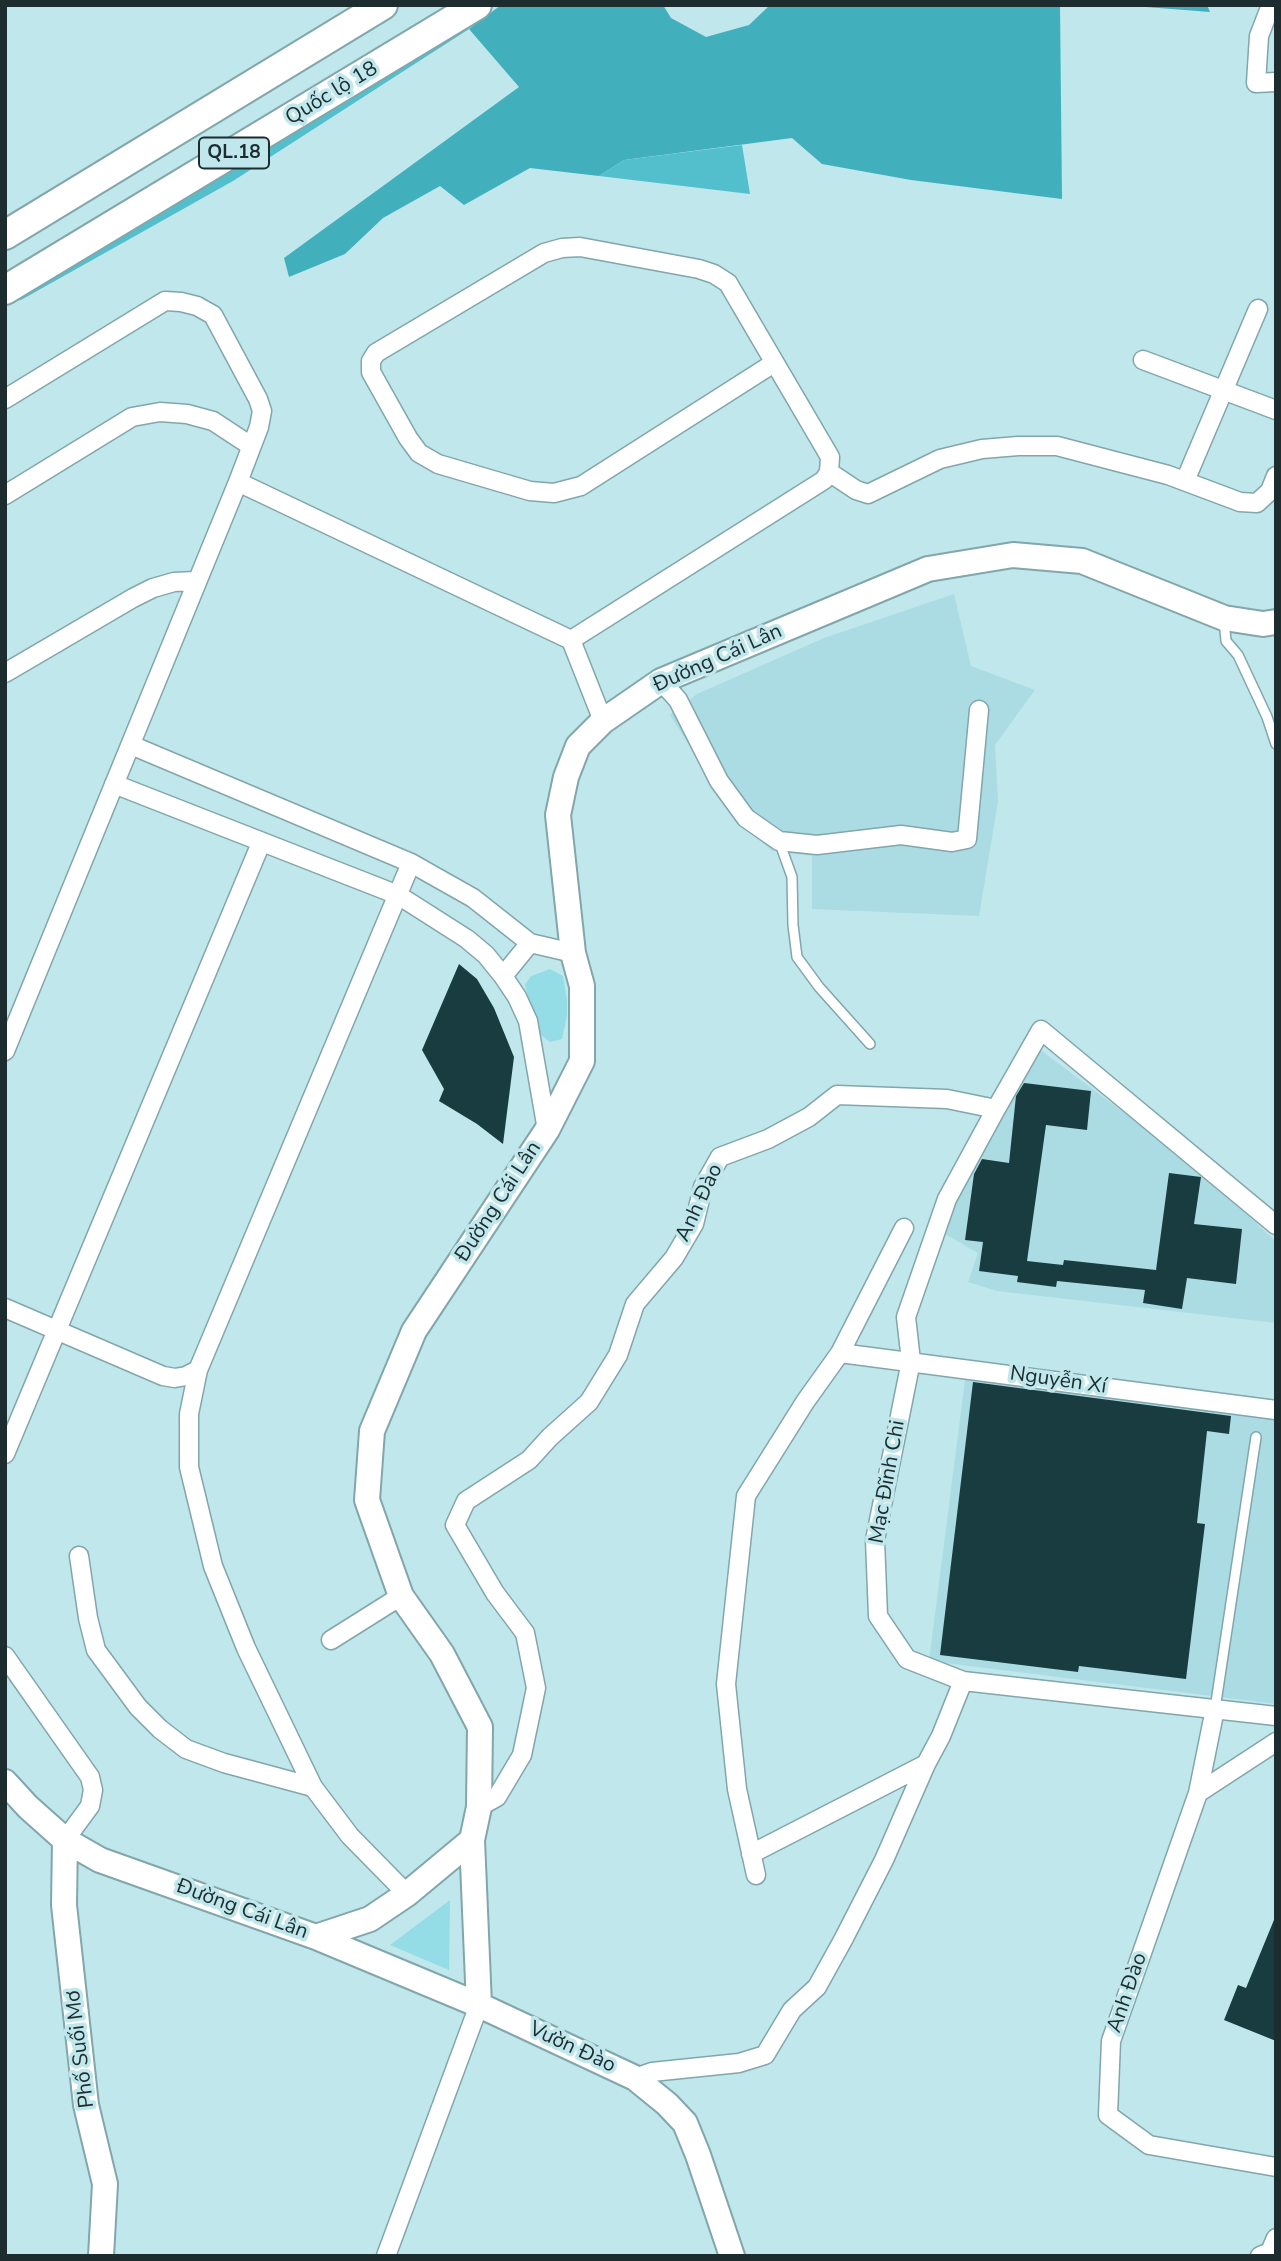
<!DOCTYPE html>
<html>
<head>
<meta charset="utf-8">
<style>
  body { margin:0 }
  #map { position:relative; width:1281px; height:2261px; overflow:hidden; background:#c0e7ec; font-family:"Nunito Sans",sans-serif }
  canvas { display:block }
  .frame { position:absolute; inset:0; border:7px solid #1d2d2f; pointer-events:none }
</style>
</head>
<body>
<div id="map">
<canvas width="1281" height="2261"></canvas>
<div class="frame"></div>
</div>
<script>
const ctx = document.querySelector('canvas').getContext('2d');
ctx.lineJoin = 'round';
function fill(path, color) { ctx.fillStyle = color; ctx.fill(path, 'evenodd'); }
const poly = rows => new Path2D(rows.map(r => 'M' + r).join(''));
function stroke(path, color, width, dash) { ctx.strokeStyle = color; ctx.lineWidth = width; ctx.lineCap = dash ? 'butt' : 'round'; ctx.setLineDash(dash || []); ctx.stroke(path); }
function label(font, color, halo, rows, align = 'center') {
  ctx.font = font + ' "Nunito Sans",sans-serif'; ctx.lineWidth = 7; ctx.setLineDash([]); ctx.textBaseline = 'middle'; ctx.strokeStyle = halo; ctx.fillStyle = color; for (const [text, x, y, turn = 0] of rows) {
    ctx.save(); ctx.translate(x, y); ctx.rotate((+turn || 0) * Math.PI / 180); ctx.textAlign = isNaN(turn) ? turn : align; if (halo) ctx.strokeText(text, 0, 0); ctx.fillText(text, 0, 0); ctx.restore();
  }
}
fill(poly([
  [954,594,971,666,1035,690,995,745,998,801,979,916,812,909,812,856,772,851,737,821,670,715,697,694,824,638],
  [1039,1049,1205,1173,1276,1242,1276,1323,997,1291,968,1282,978,1253,943,1233,982,1145],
  [965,1380,1276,1419,1276,1704,929,1661]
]), '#abdce3');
fill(poly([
  [550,969,563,976,567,1000,567,1016,562,1039,550,1042,536,1031,525,985,531,976],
  [450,1900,449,1970,390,1945]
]), '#94dce6');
fill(poly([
  [501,5,663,5,671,18,706,37,749,25,770,5,1060,5,1062,199,911,180,822,164,792,138,624,160,599,176,530,168,464,205,440,186,383,218,345,254,289,277,284,258,519,87,469,29],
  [1120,5,1207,5,1210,12]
]), '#41afbc');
fill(poly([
  [464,18,469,29,233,181,21,300,8,296],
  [742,145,750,194,599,176,624,160]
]), '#53bfcc');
fill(poly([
  [459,964,477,979,494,1008,514,1057,503,1144,477,1124,439,1101,444,1089,422,1050],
  [1024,1083,1091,1091,1087,1130,1046,1125,1027,1261,1063,1265,1064,1260,1156,1270,1169,1173,1201,1177,1194,1224,1242,1229,1236,1284,1187,1278,1182,1309,1143,1303,1145,1290,1057,1281,1056,1287,1017,1282,1018,1276,979,1271,983,1242,965,1240,974,1174,982,1159,1009,1163,1016,1096],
  [973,1382,1231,1416,1229,1434,1207,1431,1197,1523,1205,1524,1186,1679,1079,1666,1078,1672,940,1655],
  [1276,1915,1276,2041,1224,2020,1238,1985,1246,1988]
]), '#193c41');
const lane = poly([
  [1224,620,1226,641,1238,655,1267,717,1276,744],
  [779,841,792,877,793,925,797,957,819,987,870,1044],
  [1215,1709,1256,1437]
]);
const street = poly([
  [1271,5,1259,36,1256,83,1276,82],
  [1143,360,1276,410],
  [5,399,165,301,181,302,197,306,213,315,258,399,262,411,259,427,238,482,5,1051],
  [829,472,856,490,868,494,940,459,982,449,1018,446,1057,446,1168,475,1240,502,1257,503,1270,491,1276,476],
  [1185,481,1258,309],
  [238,482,571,640,603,721],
  [5,495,132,417,160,412,187,414,213,421,251,446],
  [571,640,824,480,829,472,830,457,728,283,714,274,699,269,580,247,562,248,544,253,376,353,371,361,371,372,408,438,419,453,438,464,530,491,554,493,581,486,774,363],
  [5,673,133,598,153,588,174,582,196,581],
  [661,681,678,700,719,781,746,818,779,841,817,845,901,835,952,842,967,839,979,710],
  [131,745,411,863,473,898,530,943,573,953],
  [114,784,398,895,467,939,486,955,503,976,517,997,528,1021,547,1130],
  [503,976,530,943],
  [996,1109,947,1199,906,1317,911,1361,875,1540,878,1616,907,1659,963,1681,1276,1716],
  [5,1308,163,1376,175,1378,186,1376,198,1370,411,863],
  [840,1353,1276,1410],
  [198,1370,189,1414,189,1467,213,1566,246,1648,313,1787,350,1836,407,1894],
  [5,1454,261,843],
  [79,1556,88,1618,96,1650,138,1707,160,1729,186,1749,224,1763,313,1787],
  [331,1640,401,1596],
  [5,1656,90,1777,93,1790,90,1806,65,1840],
  [1215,1709,1198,1793,1111,2041,1108,2115,1149,2145,1276,2167],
  [1198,1793,1276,1742],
  [479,1807,497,1797,522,1755,536,1688,525,1633,495,1593,455,1525,466,1501,529,1460,550,1437,589,1402,618,1355,635,1304,674,1258,694,1224,703,1187,720,1157,768,1139,809,1117,837,1095,947,1099,996,1109,1041,1030,1276,1225],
  [751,1854,926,1764],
  [756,1875,737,1789,726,1684,746,1496,805,1402,840,1353,904,1228],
  [635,2078,652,2072,739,2063,765,2055,792,2010,817,1987,843,1940,884,1860,926,1764,941,1736,963,1681],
  [386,2256,479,2005],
  [1260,2256,1270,2252,1276,2238]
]);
const secondary = poly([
  [5,1782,28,1807,65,1840,100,1860,316,1937,479,2005,635,2078,667,2104,685,2123,698,2155,732,2256],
  [65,1840,64,1905,86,2105,105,2184,101,2256],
  [316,1937,370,1919,407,1894,472,1840],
  [479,2005,472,1840,479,1807,480,1727,442,1654,401,1596,367,1500,372,1431,414,1331,547,1130,582,1061,582,986,573,953,558,815,566,777,578,746,603,721,661,681,928,569,1013,555,1082,561,1224,618,1263,624,1276,622]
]);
const primary = poly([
  [5,235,383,5],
  [5,290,477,5]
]);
stroke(lane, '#81a6ab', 12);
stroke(street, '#81a6ab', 21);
stroke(secondary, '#81a6ab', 28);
stroke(primary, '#81a6ab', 32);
stroke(lane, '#fff', 9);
stroke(street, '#fff', 18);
stroke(secondary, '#fff', 24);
stroke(primary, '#fff', 28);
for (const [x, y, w] of [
  [234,153,70]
]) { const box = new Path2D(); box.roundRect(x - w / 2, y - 15.5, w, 31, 5); ctx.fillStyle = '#c0e7ec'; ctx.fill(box); stroke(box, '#1d2d2f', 2); }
label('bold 19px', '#1d2d2f', null, [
  ["QL.18",234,153]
]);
label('21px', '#1d2d2f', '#c0e7ec', [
  ["Quốc lộ 18",332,94,-31],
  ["Đường Cái Lân",718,659,-24],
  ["Đường Cái Lân",499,1202,-57],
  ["Anh Đào",700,1203,-65],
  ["Nguyễn Xí",1058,1381,8],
  ["Mạc Đĩnh Chi",888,1482,-80],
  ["Đường Cái Lân",242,1910,20],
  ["Anh Đào",1128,1993,-71],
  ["Vườn Đào",572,2048,25],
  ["Phố Suối Mơ",81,2049,-97]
]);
</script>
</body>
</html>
